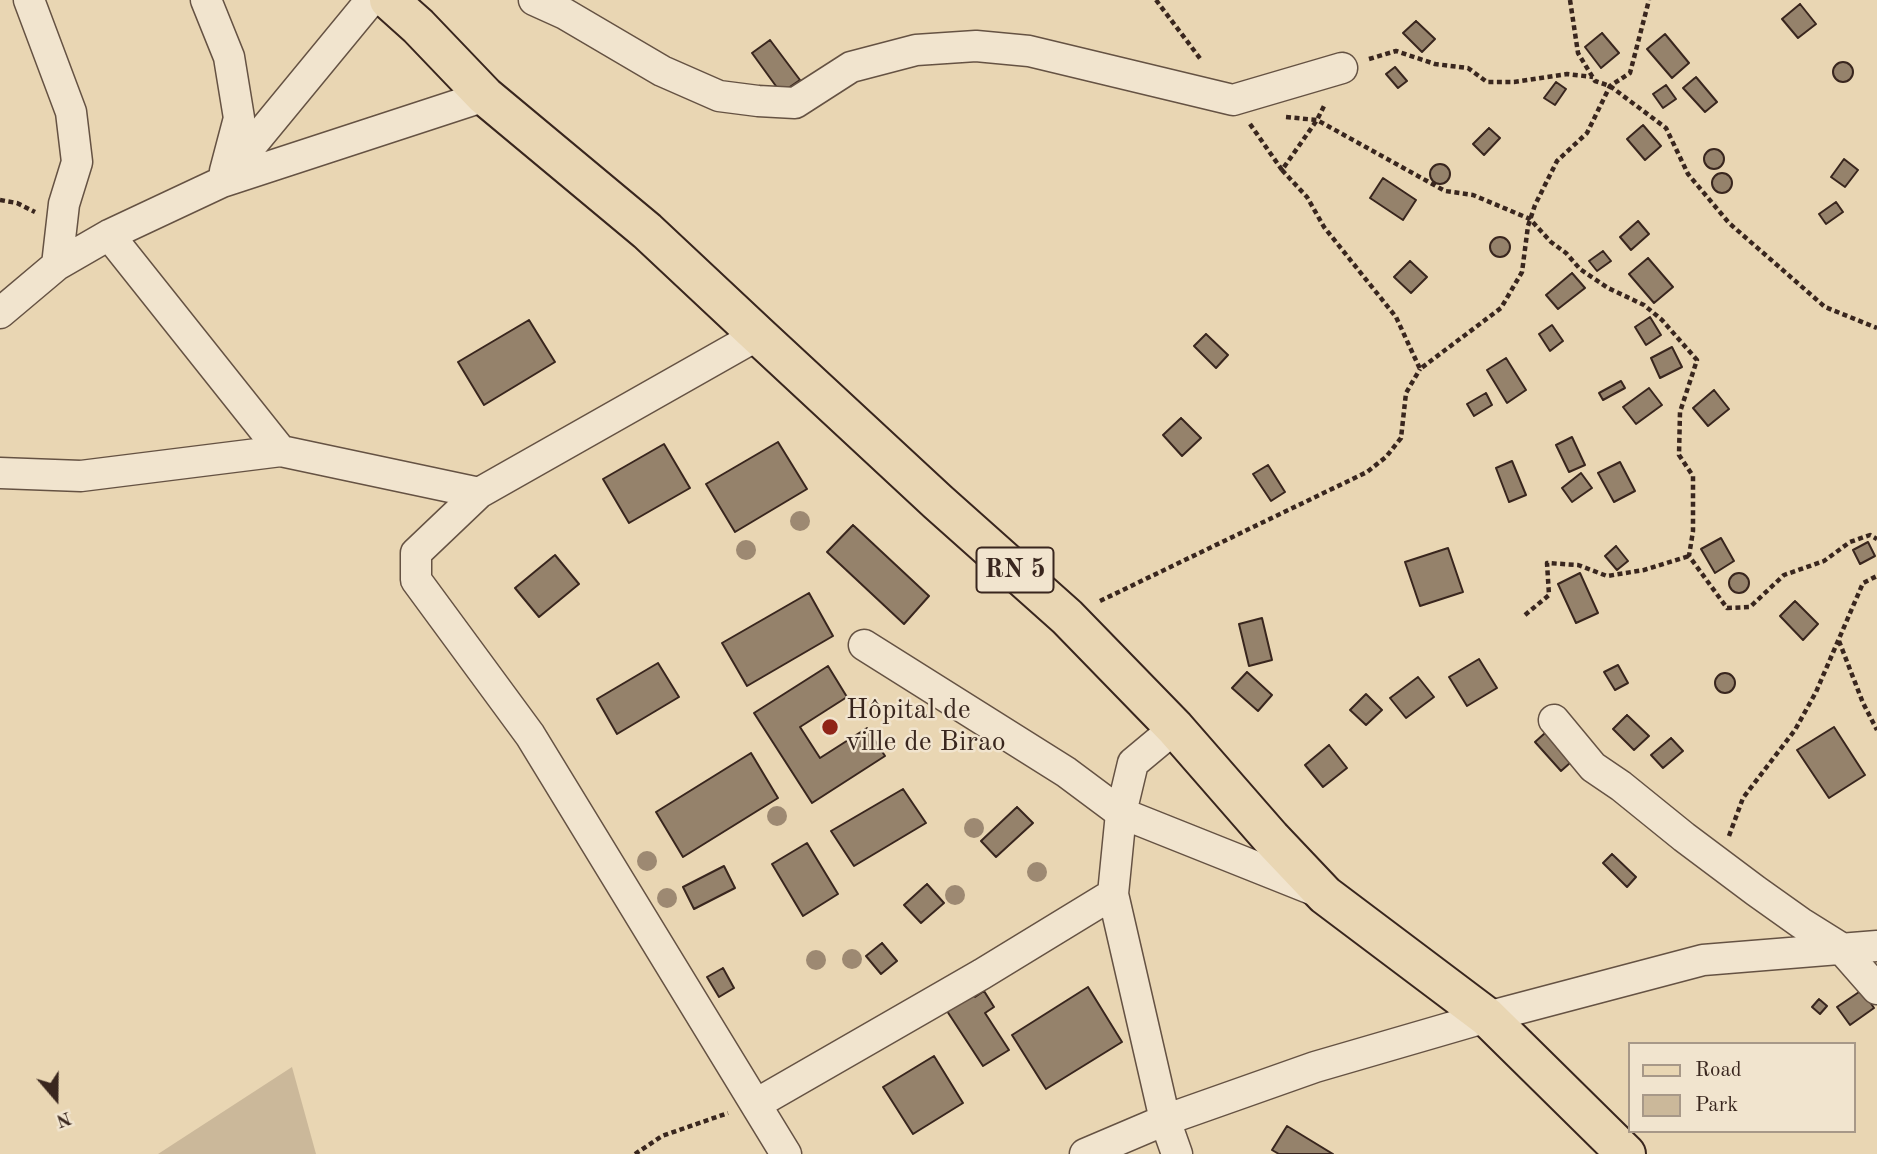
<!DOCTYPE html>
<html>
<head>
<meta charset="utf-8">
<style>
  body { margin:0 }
  #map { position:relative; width:1877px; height:1154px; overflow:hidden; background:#e9d6b3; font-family:"Old Standard TT",serif }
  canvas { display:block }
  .legend { position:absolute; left:1628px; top:1042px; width:228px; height:91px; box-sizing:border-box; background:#f1e4ce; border:2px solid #a79888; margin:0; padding:9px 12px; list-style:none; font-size:21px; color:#39261e }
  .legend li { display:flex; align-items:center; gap:14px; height:35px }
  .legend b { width:35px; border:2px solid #a79888 }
  .north { position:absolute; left:21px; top:1063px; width:70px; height:70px; -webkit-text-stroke:5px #f1e4ce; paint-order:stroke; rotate:160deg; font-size:19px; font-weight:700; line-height:28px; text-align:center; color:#39261e }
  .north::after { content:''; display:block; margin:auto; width:24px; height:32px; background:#39261e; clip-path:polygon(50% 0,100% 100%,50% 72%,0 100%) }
</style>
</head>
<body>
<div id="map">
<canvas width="1877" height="1154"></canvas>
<ul class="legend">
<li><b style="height:9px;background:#e9d6b3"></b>Road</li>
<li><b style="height:19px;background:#cbb89a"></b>Park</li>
</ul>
<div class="north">N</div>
</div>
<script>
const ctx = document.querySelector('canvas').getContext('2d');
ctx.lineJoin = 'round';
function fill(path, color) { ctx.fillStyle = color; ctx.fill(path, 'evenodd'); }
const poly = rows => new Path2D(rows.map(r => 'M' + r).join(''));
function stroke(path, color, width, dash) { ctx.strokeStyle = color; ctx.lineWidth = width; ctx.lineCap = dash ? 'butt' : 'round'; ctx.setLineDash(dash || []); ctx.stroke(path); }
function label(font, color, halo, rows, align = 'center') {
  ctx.font = font + ' "Old Standard TT",serif'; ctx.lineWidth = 5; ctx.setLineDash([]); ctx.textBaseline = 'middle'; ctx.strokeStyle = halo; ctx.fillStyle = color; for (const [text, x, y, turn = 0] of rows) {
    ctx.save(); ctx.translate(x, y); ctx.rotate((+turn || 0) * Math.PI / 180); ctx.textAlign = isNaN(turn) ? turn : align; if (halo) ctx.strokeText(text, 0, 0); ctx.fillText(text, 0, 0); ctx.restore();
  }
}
fill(poly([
  [292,1067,316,1154,158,1154]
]), '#cbb89a');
const building = poly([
  [1800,4,1816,24,1798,38,1782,19,1800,4],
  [1416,21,1435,39,1422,52,1403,33,1416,21],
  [1602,33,1619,53,1601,68,1585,47,1602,33],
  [1665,34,1689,63,1672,78,1647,49,1665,34],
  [770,40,800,80,781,93,752,53,770,40],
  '1833 72a10 10 0 1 1 20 0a10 10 0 1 1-20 0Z',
  [1395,67,1407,81,1398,88,1386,74,1395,67],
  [1696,77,1717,102,1705,112,1683,88,1696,77],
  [1556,82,1566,89,1555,105,1544,98,1556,82],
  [1666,85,1676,99,1663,108,1653,94,1666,85],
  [1643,125,1661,146,1645,160,1627,139,1643,125],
  [1489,128,1500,138,1484,155,1473,144,1489,128],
  '1704 159a10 10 0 1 1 20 0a10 10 0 1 1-20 0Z',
  [1844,159,1858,170,1845,187,1831,177,1844,159],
  '1430 174a10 10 0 1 1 20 0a10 10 0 1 1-20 0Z',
  '1712 183a10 10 0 1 1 20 0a10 10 0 1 1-20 0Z',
  [1383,178,1416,200,1403,220,1370,198,1383,178],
  [1836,202,1843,212,1826,224,1819,214,1836,202],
  [1638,221,1649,234,1631,250,1620,237,1638,221],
  '1490 247a10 10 0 1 1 20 0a10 10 0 1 1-20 0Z',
  [1603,251,1611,261,1597,271,1589,261,1603,251],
  [1648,258,1673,287,1654,303,1629,274,1648,258],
  [1410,261,1427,277,1411,293,1394,277,1410,261],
  [1572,273,1585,288,1558,309,1546,295,1572,273],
  [1650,317,1661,335,1646,345,1635,327,1650,317],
  [529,320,555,362,484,405,458,362,529,320],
  [1552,325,1563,341,1550,351,1539,334,1552,325],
  [1206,334,1228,355,1216,368,1194,346,1206,334],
  [1672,347,1682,367,1660,378,1651,358,1672,347],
  [1506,358,1526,390,1507,403,1487,370,1506,358],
  [1621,381,1625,388,1603,400,1599,393,1621,381],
  [1649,388,1662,405,1636,424,1623,407,1649,388],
  [1714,390,1729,409,1708,426,1693,408,1714,390],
  [1486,393,1492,405,1474,416,1467,404,1486,393],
  [1181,418,1201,438,1182,456,1163,435,1181,418],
  [1572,437,1585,465,1569,472,1556,445,1572,437],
  [778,442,807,489,735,532,706,484,778,442],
  [664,444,690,488,629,523,603,479,664,444],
  [1512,461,1526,495,1509,502,1496,468,1512,461],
  [1620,462,1635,491,1614,502,1598,473,1620,462],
  [1268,465,1285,492,1271,501,1253,474,1268,465],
  [1581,473,1592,488,1572,502,1562,488,1581,473],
  [853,525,929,596,904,624,827,552,853,525],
  [1721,538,1734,561,1715,573,1701,549,1721,538],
  [1868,542,1875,556,1860,564,1853,550,1868,542],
  [1616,546,1628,561,1617,570,1605,556,1616,546],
  [1448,548,1463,592,1420,606,1405,562,1448,548],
  [555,555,579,584,539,617,515,588,555,555],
  '1729 583a10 10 0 1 1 20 0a10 10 0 1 1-20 0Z',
  [1580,573,1598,613,1576,623,1558,584,1580,573],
  [809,593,833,636,747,686,722,643,809,593],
  [1795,601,1818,624,1803,640,1780,616,1795,601],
  [1262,618,1272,660,1249,666,1239,624,1262,618],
  [1479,659,1497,688,1467,706,1449,677,1479,659],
  [658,663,679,697,617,734,597,699,658,663],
  [1618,665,1628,683,1615,690,1604,672,1618,665],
  [828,666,847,697,800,727,820,758,867,728,885,756,812,803,754,713,828,666],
  [1247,672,1272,695,1258,711,1232,688,1247,672],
  '1715 683a10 10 0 1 1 20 0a10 10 0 1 1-20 0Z',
  [1418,677,1434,697,1406,718,1390,698,1418,677],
  [1366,694,1382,710,1366,725,1350,710,1366,694],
  [1627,715,1649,736,1634,750,1613,729,1627,715],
  [1554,725,1579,755,1561,771,1535,742,1554,725],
  [1834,727,1865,775,1829,798,1797,750,1834,727],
  [1671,738,1683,751,1663,768,1651,755,1671,738],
  [1329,745,1347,768,1323,787,1305,765,1329,745],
  [751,753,778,798,683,857,656,812,751,753],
  [903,789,926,823,854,866,831,831,903,789],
  [1017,807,1033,823,996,857,981,841,1017,807],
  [807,843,838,894,803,916,772,864,807,843],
  [1612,854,1636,877,1627,887,1603,863,1612,854],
  [724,866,735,888,694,909,683,887,724,866],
  [927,884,944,903,921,923,904,905,927,884],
  [882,943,897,961,881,974,866,956,882,943],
  [723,968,734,988,719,997,707,977,723,968],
  [1088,987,1122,1042,1046,1089,1012,1035,1088,987],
  [1862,990,1874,1008,1850,1025,1837,1007,1862,990],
  [971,991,975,997,984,991,994,1007,985,1013,1009,1050,983,1066,945,1008,971,991],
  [1819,999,1827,1006,1820,1014,1812,1007,1819,999],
  [934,1056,963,1103,913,1134,883,1087,934,1056],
  [1287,1126,1333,1154,1279,1154,1272,1150,1287,1126]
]);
fill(building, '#95826b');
stroke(building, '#39261e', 2);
const minor = poly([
  [29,0,71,112,77,162,64,204,57,265],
  [206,0,229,57,239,118,225,171],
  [534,0,565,14,662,71,719,96,758,101,795,103,851,67,916,50,976,46,1029,51,1233,100,1342,68],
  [222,181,371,0],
  [109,235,281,451,479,493,416,553,416,580,530,735,786,1154],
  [0,313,57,265,109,235,222,182,485,96],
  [0,473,81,476,281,451],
  [479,493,758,335],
  [864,645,1066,772,1121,813,1319,892],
  [1554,720,1593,767,1621,786,1684,837,1756,891,1801,923,1841,948,1877,989],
  [756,1104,982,974,1113,894],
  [1085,1154,1165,1120,1113,894,1121,813,1133,763,1175,728],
  [1177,1154,1165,1120,1315,1067,1487,1017,1703,960,1877,946]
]);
const primary = poly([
  [389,0,418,26,485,96,647,231,758,335,938,502,1067,617,1175,728,1271,838,1325,895,1487,1017,1626,1154]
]);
stroke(minor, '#655243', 33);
stroke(primary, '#39261e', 42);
stroke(poly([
  [1156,0,1202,61],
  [1570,0,1578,53,1595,81,1610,86,1666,128,1688,174,1729,223,1825,307,1877,328],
  [1369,59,1396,51,1435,64,1468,68,1487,82,1514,82,1567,74,1593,77],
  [1286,117,1317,120,1445,191,1473,195,1530,219,1551,242,1566,253,1580,269,1608,288,1644,305,1662,320,1697,360,1680,412,1679,455,1693,476,1693,531,1689,556,1727,608,1750,607,1784,575,1824,561,1850,542,1870,535,1877,539],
  [1250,124,1282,170,1317,120,1325,104],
  [1282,170,1307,197,1324,227,1396,317,1420,369,1501,308,1522,272,1528,226,1535,205,1557,161,1587,133,1610,86,1630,73,1649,0],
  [0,200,17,203,35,212],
  [1100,601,1367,472,1386,457,1401,438,1406,393,1420,369],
  [1525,615,1549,595,1547,563,1578,565,1607,576,1644,570,1689,556],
  [1839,641,1863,703,1877,730],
  [1729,836,1743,798,1795,730,1816,692,1863,583,1877,576],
  [635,1154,662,1136,728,1113]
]), '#39261e', 4.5, [5, 3.5]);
stroke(minor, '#f1e4ce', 30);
stroke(primary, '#e9d6b3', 38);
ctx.fillStyle = '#9d8972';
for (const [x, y] of [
  [800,521],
  [746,550],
  [777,816],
  [974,828],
  [647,861],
  [1037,872],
  [955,895],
  [667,898],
  [852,959],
  [816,960]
]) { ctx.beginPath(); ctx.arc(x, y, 10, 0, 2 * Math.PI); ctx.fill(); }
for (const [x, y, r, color] of [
  [830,727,9,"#8f2418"]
]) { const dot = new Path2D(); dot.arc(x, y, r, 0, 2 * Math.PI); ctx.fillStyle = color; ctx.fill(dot); stroke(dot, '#f1e4ce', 2.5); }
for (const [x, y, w] of [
  [1015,570,77]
]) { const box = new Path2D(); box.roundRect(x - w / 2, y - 22.5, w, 45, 5); ctx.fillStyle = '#f1e4ce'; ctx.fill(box); stroke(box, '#39261e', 2); }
label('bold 26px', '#39261e', null, [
  ["RN 5",1015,570]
]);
label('28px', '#39261e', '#f1e4ce', [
  ["Hôpital de",846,711],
  ["ville de Birao",846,743]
], 'left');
</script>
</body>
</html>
